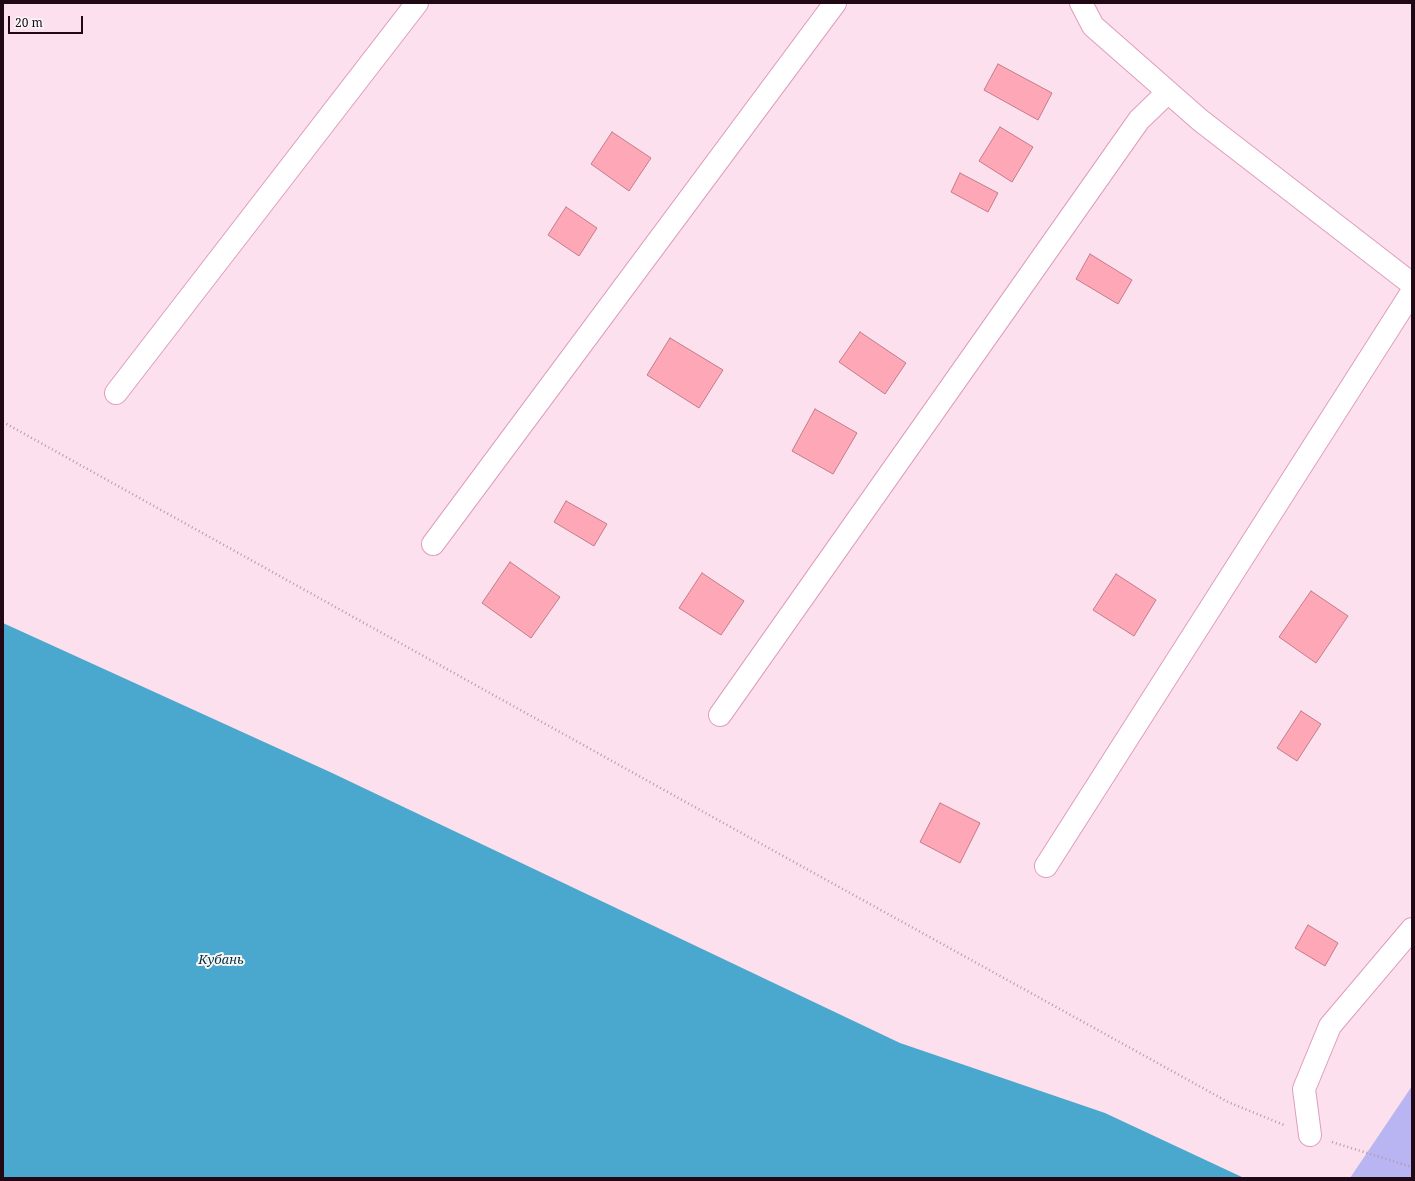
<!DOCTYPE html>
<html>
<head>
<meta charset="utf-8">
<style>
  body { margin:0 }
  #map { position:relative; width:1415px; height:1181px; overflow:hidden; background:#fde0ee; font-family:"Noto Serif",serif }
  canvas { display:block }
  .frame { position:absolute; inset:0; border:4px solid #200915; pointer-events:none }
  .scale { position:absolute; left:8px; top:16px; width:75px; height:18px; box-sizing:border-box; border:2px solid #200915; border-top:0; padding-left:5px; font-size:12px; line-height:14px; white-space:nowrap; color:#200915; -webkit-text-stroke:3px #f7f7f7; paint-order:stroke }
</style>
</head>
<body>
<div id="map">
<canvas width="1415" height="1181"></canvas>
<div class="frame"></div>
<div class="scale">20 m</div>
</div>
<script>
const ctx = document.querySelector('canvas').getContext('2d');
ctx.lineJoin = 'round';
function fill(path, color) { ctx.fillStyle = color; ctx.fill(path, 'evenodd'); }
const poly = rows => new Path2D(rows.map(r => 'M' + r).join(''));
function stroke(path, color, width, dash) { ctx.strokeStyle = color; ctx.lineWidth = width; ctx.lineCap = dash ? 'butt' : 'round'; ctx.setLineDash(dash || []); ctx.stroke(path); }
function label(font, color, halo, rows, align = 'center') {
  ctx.font = font + ' "Noto Serif",serif'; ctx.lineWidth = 4; ctx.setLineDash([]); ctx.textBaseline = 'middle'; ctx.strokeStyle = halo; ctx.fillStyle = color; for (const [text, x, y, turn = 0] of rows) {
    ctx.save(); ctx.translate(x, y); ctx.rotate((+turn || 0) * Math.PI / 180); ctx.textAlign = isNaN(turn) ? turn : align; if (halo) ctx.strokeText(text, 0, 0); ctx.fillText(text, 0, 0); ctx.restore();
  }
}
fill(poly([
  [1412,1086,1412,1178,1350,1178]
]), '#b9b4f2');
fill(poly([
  [3,623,330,772,900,1043,1105,1113,1244,1178,3,1178]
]), '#4aa8ce');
const building = poly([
  [998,64,1052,93,1038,120,984,90,998,64],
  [1000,127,1033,147,1012,182,979,161,1000,127],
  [612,132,651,158,629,191,591,164,612,132],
  [960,173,998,193,988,212,951,192,960,173],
  [566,207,597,228,579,256,548,235,566,207],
  [1090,254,1132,280,1118,304,1076,279,1090,254],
  [860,332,906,363,885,394,839,362,860,332],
  [670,338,723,370,699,408,647,375,670,338],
  [815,409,857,433,833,474,792,451,815,409],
  [566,501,607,524,594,546,554,522,566,501],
  [510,562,560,597,531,638,482,603,510,562],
  [702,573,744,601,721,635,679,608,702,573],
  [1116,574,1156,600,1134,636,1093,610,1116,574],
  [1311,591,1348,616,1316,663,1279,637,1311,591],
  [1301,711,1321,724,1297,761,1277,748,1301,711],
  [940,803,980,823,960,863,920,842,940,803],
  [1308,925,1338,943,1325,966,1295,948,1308,925]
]);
fill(building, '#fea7b6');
stroke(building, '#c37b88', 1);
const minor = poly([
  [1081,3,1093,26,1200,120,1412,284],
  [116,393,417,3],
  [433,544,835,3],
  [720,715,1139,120,1168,92],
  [1046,866,1412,292],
  [1310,1135,1304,1089,1330,1026,1412,929]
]);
stroke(minor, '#df9cbe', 24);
stroke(poly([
  [3,422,718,820,1228,1102,1284,1125],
  [1332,1142,1412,1167]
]), '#b499a6', 2.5, [1, 3]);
stroke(minor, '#fff', 22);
label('italic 13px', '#043140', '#f7f7f7', [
  ["Кубань",221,960]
]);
</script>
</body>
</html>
